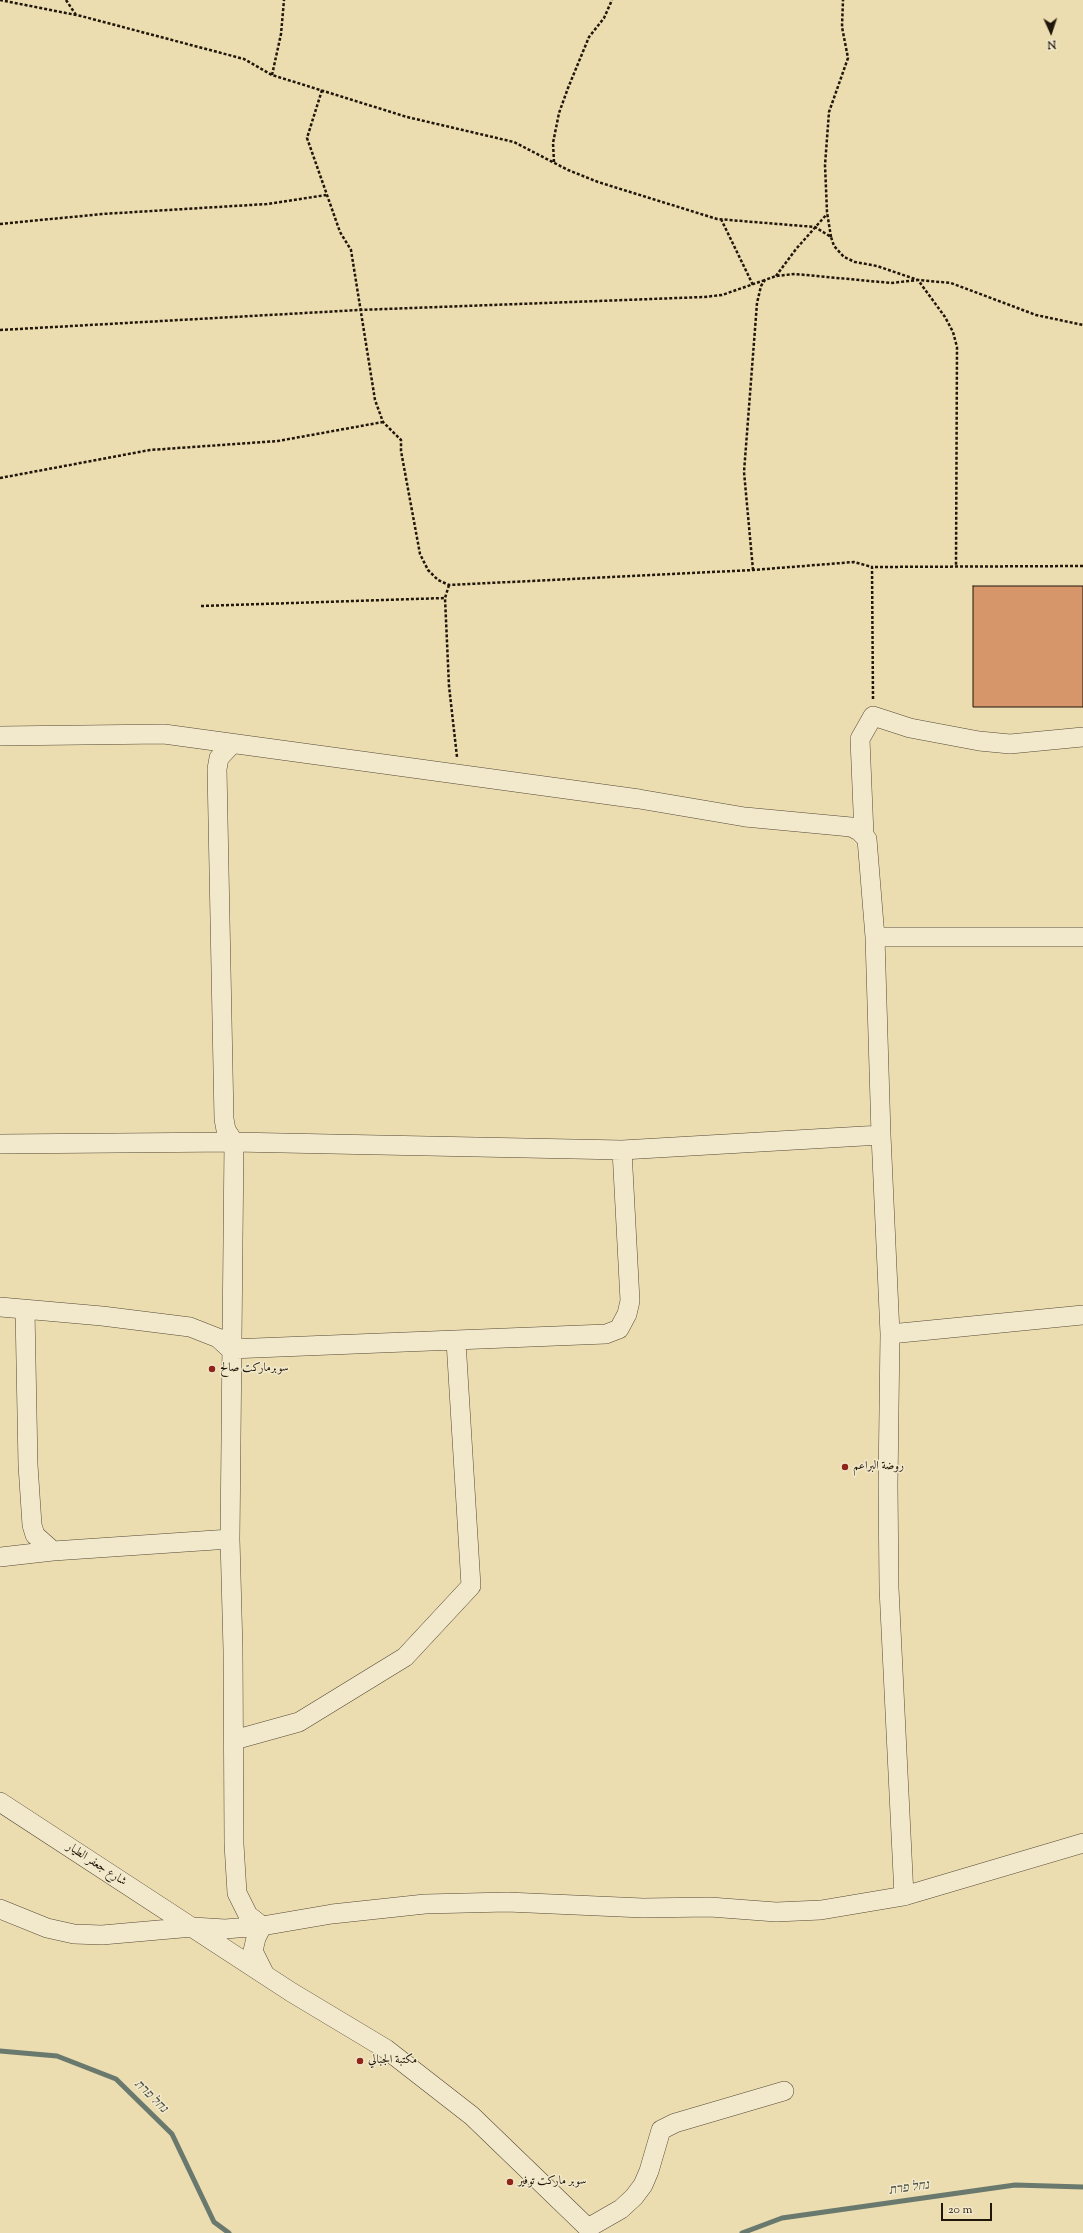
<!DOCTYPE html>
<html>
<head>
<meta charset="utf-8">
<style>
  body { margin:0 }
  #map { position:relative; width:1083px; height:2233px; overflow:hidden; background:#ebddb0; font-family:"Sorts Mill Goudy",serif }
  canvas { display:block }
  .north { position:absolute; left:1031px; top:12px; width:40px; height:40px; -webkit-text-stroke:3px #f2e9cc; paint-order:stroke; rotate:177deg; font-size:11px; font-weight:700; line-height:16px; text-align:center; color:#21160a }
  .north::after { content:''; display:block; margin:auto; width:14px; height:18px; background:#21160a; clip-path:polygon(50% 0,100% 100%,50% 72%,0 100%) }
  .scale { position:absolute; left:941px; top:2203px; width:51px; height:18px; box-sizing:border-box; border:2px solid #21160a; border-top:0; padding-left:5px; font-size:12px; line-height:14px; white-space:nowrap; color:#21160a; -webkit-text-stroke:3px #f2e9cc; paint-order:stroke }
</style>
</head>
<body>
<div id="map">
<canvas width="1083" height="2233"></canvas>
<div class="north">N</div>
<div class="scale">20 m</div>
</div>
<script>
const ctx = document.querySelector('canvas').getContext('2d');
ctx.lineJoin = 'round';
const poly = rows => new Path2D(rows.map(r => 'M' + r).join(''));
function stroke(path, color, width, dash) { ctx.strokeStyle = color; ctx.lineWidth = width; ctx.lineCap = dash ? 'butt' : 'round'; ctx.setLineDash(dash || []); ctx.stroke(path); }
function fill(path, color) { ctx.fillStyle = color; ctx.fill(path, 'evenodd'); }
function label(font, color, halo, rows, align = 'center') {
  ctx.font = font + ' "Sorts Mill Goudy",Amiri,"Frank Ruhl Libre",serif'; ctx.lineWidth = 3; ctx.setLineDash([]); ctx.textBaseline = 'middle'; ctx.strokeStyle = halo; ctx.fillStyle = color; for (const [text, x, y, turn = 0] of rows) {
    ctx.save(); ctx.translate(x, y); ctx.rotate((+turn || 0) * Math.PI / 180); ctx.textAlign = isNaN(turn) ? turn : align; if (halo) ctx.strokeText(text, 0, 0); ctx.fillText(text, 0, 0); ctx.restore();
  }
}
stroke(poly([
  [0,2051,57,2056,116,2079,172,2134,214,2222,229,2233],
  [742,2233,782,2218,1015,2185,1083,2187]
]), '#69796e', 5);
const building = poly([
  [973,586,1083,586,1083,707,973,707,973,586]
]);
fill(building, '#d7956a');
stroke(building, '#21160a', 1);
const minor = poly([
  [0,736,164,734,639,799,745,817,851,827,859,831,867,839,875,937,1083,937],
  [864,835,860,739,873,716,910,728,979,741,1010,744,1083,737],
  [881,1135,890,1334],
  [0,1144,234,1142,622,1150,881,1135,875,937],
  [0,1307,102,1316,190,1327,218,1338,230,1349,606,1334,619,1329,627,1314,630,1301,622,1150],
  [25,1310,28,1465,32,1525,35,1535,53,1551,230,1539,233,1650,234,1844,237,1893,248,1915,262,1926],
  [230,1539,234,1142,226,1130,224,1119,217,769,219,758,232,744],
  [0,1557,53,1551],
  [234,1740,299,1722,405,1657,471,1586,456,1341],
  [0,1802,291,1992,386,2049,472,2116,588,2228,621,2209,634,2197,643,2185,649,2171,661,2130,675,2123,784,2091],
  [904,1896,889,1588,888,1485,890,1334,1083,1315],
  [0,1909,47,1928,74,1934,102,1935,193,1927,225,1929,262,1926,332,1914,425,1904,507,1902,643,1908,710,1907,776,1912,821,1910,904,1896,1083,1843],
  [262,1926,256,1938,253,1951,264,1973]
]);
stroke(minor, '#544834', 20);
stroke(poly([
  [0,0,81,16,244,59,272,75,407,117,514,142,568,170,598,182,717,219,815,227,831,237,834,246,844,257,855,262,877,266,918,280,951,283,1036,315,1083,325],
  [66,0,76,15],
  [272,75,281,34,284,0],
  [322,90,307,138,340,232,351,250,375,400,383,422,401,440,401,451,420,554,428,570,438,580,449,585,753,570,854,562,872,567],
  [554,162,553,143,559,113,568,88,589,37,604,18,612,0],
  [721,219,753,285],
  [0,224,102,214,267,204,326,195],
  [831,237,827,212,825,165,829,112,848,58,842,27,843,0],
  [776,276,796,249,827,214],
  [0,330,359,310,704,297,722,295,765,280],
  [0,478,150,450,278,441,383,422],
  [753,570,744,472,757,303,761,286,765,280,776,276,795,274,891,283,918,280,945,317,953,332,957,347,956,566],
  [449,585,445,598,449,686,457,757],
  [201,606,445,598],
  [873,699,872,567,1083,566]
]), '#21160a', 2.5, [3, 2]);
stroke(minor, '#f2e9cc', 19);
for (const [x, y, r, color] of [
  [212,1369,4,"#8f2418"],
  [845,1467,4,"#8f2418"],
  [360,2061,4,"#8f2418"],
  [510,2182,4,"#8f2418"]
]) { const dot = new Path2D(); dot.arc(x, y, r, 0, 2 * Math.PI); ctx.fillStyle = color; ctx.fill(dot); stroke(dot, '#f2e9cc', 1.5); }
label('12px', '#21160a', '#f2e9cc', [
  ["سوبرماركت صالح",220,1369],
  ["روضة البراعم",853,1467],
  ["مكتبة الجبالي",368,2061],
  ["سوبر ماركت توفير",518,2182]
], 'left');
label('12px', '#21160a', '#f2e9cc', [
  ["شارع جعفر الطيار",96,1865,33]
]);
label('italic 13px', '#4b5044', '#f2e9cc', [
  ["נחל פרת",150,2097,45],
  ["נחל פרת",909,2189,-8]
]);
</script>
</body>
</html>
